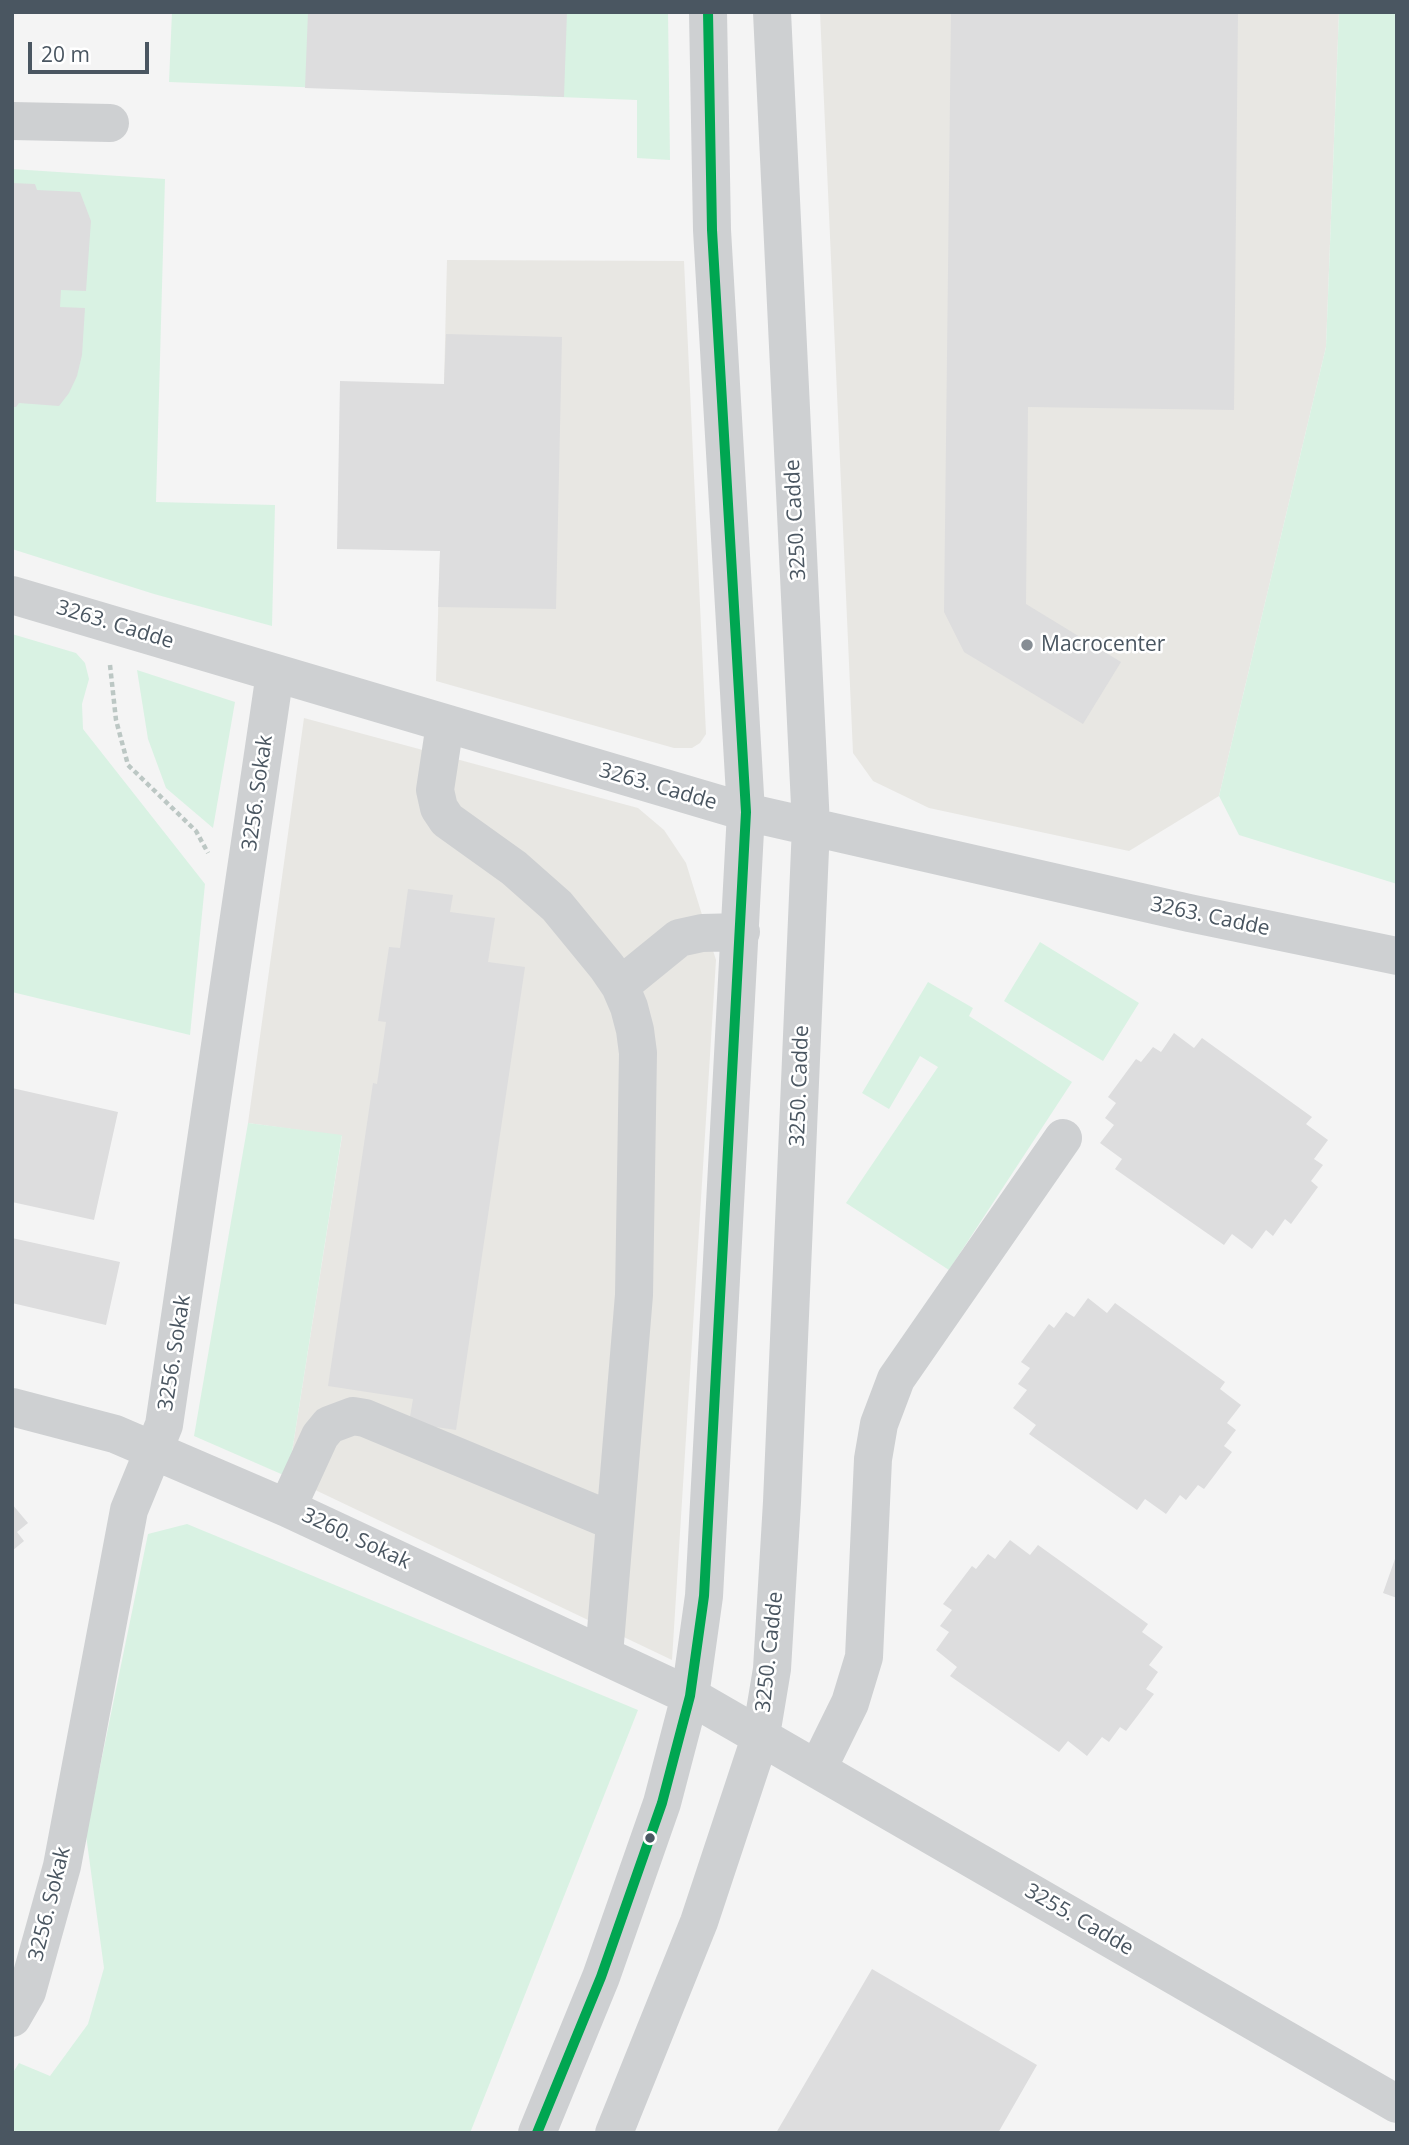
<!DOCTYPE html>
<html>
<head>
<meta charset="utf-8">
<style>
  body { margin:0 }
  #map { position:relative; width:1409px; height:2145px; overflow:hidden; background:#f4f4f4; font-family:"Open Sans",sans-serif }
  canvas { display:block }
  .frame { position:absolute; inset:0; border:14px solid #4a5661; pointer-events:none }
  .scale { position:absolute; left:28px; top:42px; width:121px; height:32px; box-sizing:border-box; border:4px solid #4a5661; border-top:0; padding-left:9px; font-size:21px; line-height:24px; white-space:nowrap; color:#4a5661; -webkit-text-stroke:5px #fff; paint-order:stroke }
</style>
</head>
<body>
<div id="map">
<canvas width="1409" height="2145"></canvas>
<div class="frame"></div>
<div class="scale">20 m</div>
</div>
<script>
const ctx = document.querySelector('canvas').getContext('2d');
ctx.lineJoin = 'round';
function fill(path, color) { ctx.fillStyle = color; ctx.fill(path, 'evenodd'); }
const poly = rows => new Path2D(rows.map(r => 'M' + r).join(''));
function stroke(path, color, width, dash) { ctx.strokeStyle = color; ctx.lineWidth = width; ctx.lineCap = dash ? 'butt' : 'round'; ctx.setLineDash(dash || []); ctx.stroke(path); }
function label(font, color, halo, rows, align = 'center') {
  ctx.font = font + ' "Open Sans",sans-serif'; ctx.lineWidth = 5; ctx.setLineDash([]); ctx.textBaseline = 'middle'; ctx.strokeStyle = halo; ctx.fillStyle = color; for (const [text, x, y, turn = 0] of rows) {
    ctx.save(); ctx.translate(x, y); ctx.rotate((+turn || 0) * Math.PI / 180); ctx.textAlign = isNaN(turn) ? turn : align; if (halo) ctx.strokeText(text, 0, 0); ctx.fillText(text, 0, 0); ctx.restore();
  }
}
fill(poly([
  [820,12,1339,12,1326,347,1219,796,1129,851,929,808,873,781,853,753],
  [447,260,684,261,706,734,700,743,692,748,674,748,436,681,440,551,477,552,444,384],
  [304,718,638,808,664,830,686,863,716,960,672,1660,288,1477,342,1136,248,1123]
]), '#e8e7e3');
fill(poly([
  [172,12,668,12,670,160,637,158,637,100,169,82],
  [1339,12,1397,12,1397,884,1239,835,1219,796,1326,347],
  [12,169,165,179,156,502,275,505,272,626,154,594,12,549],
  [12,634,76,653,85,663,89,679,82,704,83,729,205,884,190,1035,12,992],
  [137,670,235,702,213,828,166,788,148,739],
  [1040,942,1139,1003,1103,1061,1004,1001],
  [928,982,973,1008,969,1016,1072,1082,949,1270,846,1203,938,1067,920,1056,889,1109,862,1093],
  [248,1123,342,1135,288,1477,194,1436],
  [187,1524,638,1710,470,2133,12,2133,12,2074,19,2063,50,2076,88,2024,104,1968,86,1835,148,1534]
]), '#d9f2e3');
fill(poly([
  [308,12,567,12,564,97,305,88],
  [951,12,1238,12,1234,410,1028,407,1026,604,1121,662,1083,724,964,652,944,612],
  [12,183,35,184,37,190,80,192,91,221,86,291,61,290,60,307,85,308,82,355,77,376,69,393,59,406,19,403,16,407,12,407],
  [446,334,562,337,556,609,438,607,440,551,337,549,340,381,444,384],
  [408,889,453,895,450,912,495,918,488,962,525,967,456,1430,409,1423,413,1399,328,1386,373,1083,377,1084,386,1022,378,1021,389,947,400,948],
  [1174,1033,1194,1048,1202,1038,1312,1117,1306,1124,1328,1140,1314,1159,1323,1165,1311,1181,1318,1187,1291,1224,1285,1219,1273,1236,1266,1230,1252,1249,1232,1234,1224,1245,1115,1169,1122,1159,1100,1143,1114,1125,1105,1118,1116,1103,1108,1097,1136,1059,1141,1062,1153,1047,1161,1052],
  [12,1088,118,1112,94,1220,12,1202],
  [12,1238,120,1262,106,1325,12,1303],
  [1088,1298,1107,1313,1115,1303,1225,1382,1220,1389,1241,1405,1227,1423,1236,1430,1224,1446,1232,1452,1204,1489,1198,1485,1186,1500,1180,1495,1166,1514,1145,1499,1137,1510,1029,1434,1036,1425,1013,1408,1027,1390,1018,1384,1030,1368,1021,1362,1049,1324,1054,1328,1066,1312,1074,1317],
  [12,1504,28,1523,17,1532,24,1541,12,1551],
  [1010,1540,1030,1555,1038,1545,1148,1624,1142,1632,1163,1647,1149,1665,1158,1672,1146,1689,1154,1694,1126,1731,1120,1727,1109,1742,1102,1737,1087,1756,1068,1741,1059,1752,950,1676,957,1667,936,1650,949,1632,940,1626,952,1610,943,1604,972,1566,976,1569,988,1554,995,1559],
  [1396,1556,1397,1556,1397,1598,1383,1593],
  [872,1969,1037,2065,998,2133,776,2133]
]), '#ddddde');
stroke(poly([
  [110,665,116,720,128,765,196,831,208,853]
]), '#bcc7c4', 4.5, [5, 3.5]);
stroke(poly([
  [12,121,110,123],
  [12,595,746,812,1189,913,1397,956],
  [445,724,435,790,439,808,447,820,514,868,557,906,607,967,620,986,629,1007,635,1030,638,1053,634,1295,604,1655],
  [620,986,679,938,702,933,741,932],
  [12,1407,115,1434,287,1508,690,1696,1397,2104],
  [287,1508,320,1436,329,1425,353,1416,365,1418,615,1522],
  [818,1768,850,1703,864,1657,873,1459,879,1424,896,1379,1063,1138],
  [12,2018,27,1992,62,1866,129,1510,164,1425,275,673],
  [537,2133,601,1977,662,1803,690,1696,704,1596,746,812,712,230,708,12],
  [614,2133,699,1922,761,1735,772,1669,782,1502,811,826,772,12]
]), '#ced0d2', 38);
stroke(poly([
  [537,2133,601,1977,662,1803,690,1696,704,1596,746,812,712,230,708,12]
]), '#00a651', 10);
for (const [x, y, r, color] of [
  [1027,645,7,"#868d94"],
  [650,1838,6,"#4a5661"]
]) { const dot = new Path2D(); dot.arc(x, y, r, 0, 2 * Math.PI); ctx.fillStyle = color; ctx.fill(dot); stroke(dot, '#fff', 2.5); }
label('21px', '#4a5661', '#fff', [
  ["3250. Cadde",796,520,-93],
  ["3263. Cadde",115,625,17],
  ["3263. Cadde",658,787,16],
  ["3256. Sokak",258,793,-82],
  ["3263. Cadde",1210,917,12],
  ["3250. Cadde",800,1086,-88],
  ["3256. Sokak",175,1353,-81],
  ["3260. Sokak",356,1539,25],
  ["3250. Cadde",770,1652,-84],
  ["3256. Sokak",50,1904,-76],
  ["3255. Cadde",1079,1920,30]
]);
label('21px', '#4a5661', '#fff', [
  ["Macrocenter",1041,645]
], 'left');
</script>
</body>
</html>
